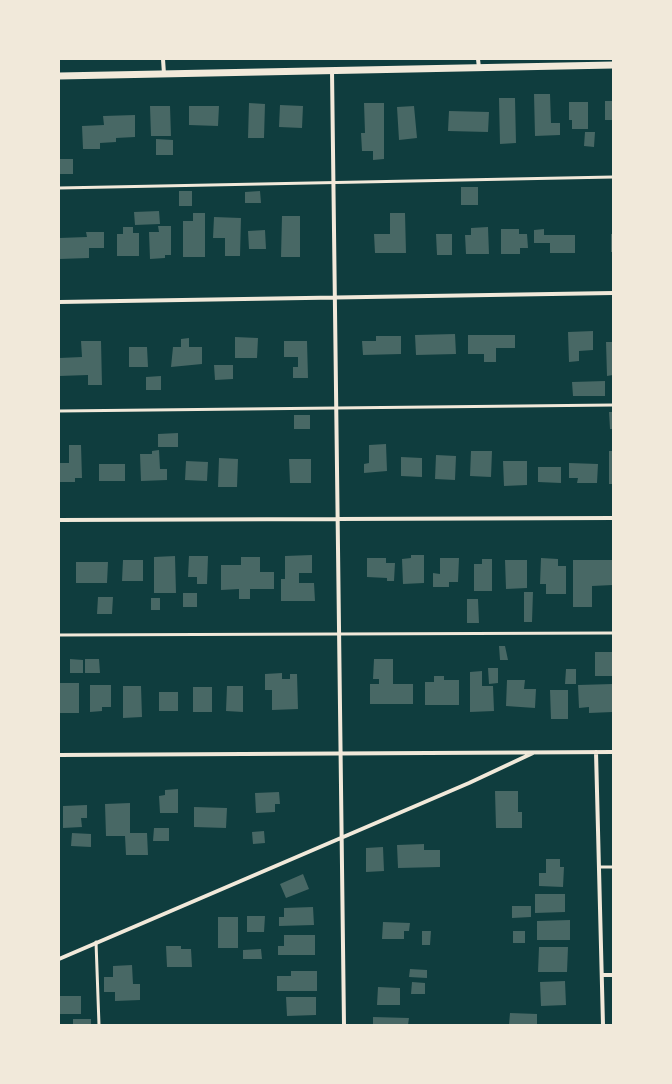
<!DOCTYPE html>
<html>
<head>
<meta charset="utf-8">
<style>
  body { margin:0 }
  #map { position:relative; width:672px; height:1084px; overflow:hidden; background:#0f3d3e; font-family:"PT Sans Narrow",sans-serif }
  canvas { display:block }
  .frame { position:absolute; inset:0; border:60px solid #f1e9da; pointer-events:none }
</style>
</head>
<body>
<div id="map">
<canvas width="672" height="1084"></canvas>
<div class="frame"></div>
</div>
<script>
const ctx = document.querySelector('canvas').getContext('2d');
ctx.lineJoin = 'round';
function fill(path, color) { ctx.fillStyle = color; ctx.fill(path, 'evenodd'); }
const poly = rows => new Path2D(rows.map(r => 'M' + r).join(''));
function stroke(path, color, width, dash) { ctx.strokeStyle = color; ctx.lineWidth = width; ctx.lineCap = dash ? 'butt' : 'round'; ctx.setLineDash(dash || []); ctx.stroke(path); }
fill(poly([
  [534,94,550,94,551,123,560,123,560,135,535,136],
  [499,98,515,98,516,143,500,144],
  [605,101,613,101,613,120,605,120],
  [569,102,588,102,588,129,572,129,572,120,569,120],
  [249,103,265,104,264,138,248,138],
  [364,103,384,103,384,159,373,160,373,151,362,151,361,133,365,133],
  [280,105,303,106,302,128,279,127],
  [150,106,170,106,171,136,151,136],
  [189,106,219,106,218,126,189,125],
  [414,106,417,138,399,140,397,107],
  [449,111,489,112,488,132,448,131],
  [135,115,135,137,116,138,116,142,100,143,100,149,83,149,82,126,104,125,103,116],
  [585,132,595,132,594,147,584,146],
  [156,139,173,140,173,155,156,155],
  [59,159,73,159,73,174,59,174],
  [461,187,478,187,478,205,461,205],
  [179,191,192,191,192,206,179,206],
  [260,191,261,203,245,203,245,192],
  [159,211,160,224,135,225,134,212],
  [193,213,205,213,205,257,183,257,183,221,193,221],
  [390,213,405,213,406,253,375,253,374,234,390,234],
  [282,216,300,216,300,257,281,257],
  [214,217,241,218,240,256,225,256,225,238,213,238],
  [158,226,171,226,171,255,165,255,165,258,150,259,149,232,159,232],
  [123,227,133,227,133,233,139,233,139,256,117,256,117,234,123,234],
  [488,227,489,254,466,254,465,235,471,235,471,228],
  [501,229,519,229,519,234,527,234,528,248,520,248,520,254,501,254],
  [544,229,544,235,575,235,575,253,550,253,550,243,534,243,534,230],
  [265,230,266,249,249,249,248,231],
  [86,232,104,232,104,248,89,248,89,258,59,259,59,238,87,237],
  [436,234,452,234,452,255,437,255],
  [611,234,613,234,613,252,611,252],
  [593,331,593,350,579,351,579,361,569,362,568,332],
  [455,334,456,354,416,355,415,335],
  [468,335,515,335,515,348,496,348,496,362,484,362,484,354,468,354],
  [376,336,401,336,401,354,363,355,362,341,376,341],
  [235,337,258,338,257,358,235,358],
  [189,338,189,347,202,347,202,364,171,367,173,347,181,347,181,339],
  [81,341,101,341,102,385,88,385,88,375,59,376,59,358,82,357],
  [284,341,307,341,308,378,293,378,293,367,298,367,298,357,284,357],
  [606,342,613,342,613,375,607,376],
  [129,347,147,347,148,367,129,367],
  [214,365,233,365,233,379,215,380],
  [161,376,161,390,146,390,146,377],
  [605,381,605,396,573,396,572,382],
  [609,412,613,412,613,429,610,429],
  [294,415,310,415,310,429,294,429],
  [178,433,178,447,158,447,158,434],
  [386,444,387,471,364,473,364,464,369,463,369,445],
  [69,445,81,445,82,478,75,478,75,482,59,482,59,463,69,463],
  [159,450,160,469,167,469,167,480,141,481,140,454,152,454,152,451],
  [471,451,492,451,491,477,470,476],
  [609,451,613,451,613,484,609,484],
  [436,455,456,456,455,480,435,479],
  [401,457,422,458,422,477,401,476],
  [219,458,238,459,237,487,218,487],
  [289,459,311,459,311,483,290,483],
  [186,461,208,462,207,481,185,480],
  [503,461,527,461,527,485,504,486],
  [569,463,598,464,597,483,577,483,578,478,569,478],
  [99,464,125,464,125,481,99,481],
  [538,467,561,467,561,483,538,482],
  [312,555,312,573,299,573,299,583,314,583,315,601,281,601,281,579,285,579,285,556],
  [411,555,424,555,424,583,403,584,402,559,411,558],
  [175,556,176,593,154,593,154,557],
  [189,556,208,556,207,584,197,584,197,577,188,577],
  [241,557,260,557,260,572,274,572,274,589,250,589,250,599,239,599,239,589,221,590,221,565,241,565],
  [367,558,386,558,386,563,395,563,394,581,387,581,387,578,367,577],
  [440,558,459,558,458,582,449,582,449,587,433,587,433,573,440,574],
  [541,558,558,559,558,566,566,566,566,594,546,594,546,584,540,584],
  [482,559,492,559,492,591,474,591,474,564,482,564],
  [123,560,143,560,143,581,122,581],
  [505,560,527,560,527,588,506,589],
  [573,560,613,560,613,585,592,586,592,607,573,607],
  [76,562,108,562,107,583,76,583],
  [524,592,533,592,532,622,524,622],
  [183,593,197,593,197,607,183,607],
  [98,597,113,597,112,614,97,614],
  [151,598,160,598,160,610,151,610],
  [467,599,478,599,479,623,467,623],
  [499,646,505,646,508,660,500,660],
  [595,652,613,652,613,676,595,676],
  [70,659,83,660,83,673,70,673],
  [85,659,99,659,100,673,85,673],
  [374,659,393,659,393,684,413,684,413,704,370,704,370,684,379,684,379,679,373,679],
  [488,668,498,668,498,683,489,684],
  [566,669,576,669,576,684,565,684],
  [482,671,482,686,493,686,494,711,470,712,470,672],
  [282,673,282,679,290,679,290,674,297,674,298,709,272,710,272,690,265,690,265,674],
  [434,676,444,676,444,680,459,680,459,705,425,705,425,682,434,682],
  [507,680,525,680,524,689,536,689,535,708,506,706],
  [59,683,79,683,79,713,59,713],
  [613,684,613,712,589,713,589,707,579,708,578,685],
  [90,685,111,685,111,707,102,707,102,711,90,712],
  [123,686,141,686,142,717,123,718],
  [227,686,243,686,243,712,226,711],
  [193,687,212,687,212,712,193,712],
  [550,690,568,690,568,719,551,719],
  [159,692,178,692,178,711,159,711],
  [178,789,178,813,160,813,159,796,165,795,165,790],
  [495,791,518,791,518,812,522,812,522,828,496,828],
  [279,792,280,804,275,804,275,812,256,813,255,793],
  [130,803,130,833,147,833,148,855,126,855,125,836,106,836,105,804],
  [87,805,87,818,81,818,82,827,63,828,63,806],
  [194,807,227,808,226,828,194,827],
  [154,828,169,828,169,841,153,841],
  [264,831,265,843,253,844,252,832],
  [72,833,91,834,91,847,71,846],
  [424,844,424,850,440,850,440,867,398,868,397,845],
  [383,847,384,871,366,872,366,848],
  [546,859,560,859,560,867,564,867,563,887,539,886,539,873,546,873],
  [303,874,309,889,286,898,280,884],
  [535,894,565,894,565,912,535,913],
  [512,906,531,906,531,917,512,918],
  [313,907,314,925,279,926,279,917,284,917,284,908],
  [247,916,265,916,264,932,247,932],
  [218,917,238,917,238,948,218,948],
  [570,920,570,940,537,940,537,921],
  [383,922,410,923,409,931,404,931,404,939,382,939],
  [422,931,431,931,430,945,422,945],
  [513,931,525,931,525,943,513,943],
  [284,935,315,935,315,955,278,955,278,946,284,946],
  [166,946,181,946,181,949,191,949,192,967,167,967],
  [539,947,568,947,567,972,538,972],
  [261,949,262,959,243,959,243,950],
  [132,965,133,984,140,984,140,1000,115,1001,115,992,104,992,104,977,113,977,113,966],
  [410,969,427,970,427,978,409,977],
  [291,971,317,971,317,991,277,991,277,976,291,976],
  [565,981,566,1005,541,1006,540,982],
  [412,982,425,983,425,994,411,994],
  [378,987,400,988,400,1005,377,1005],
  [60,996,81,996,81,1014,60,1014],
  [286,997,316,997,316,1015,287,1016],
  [510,1013,537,1014,537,1025,509,1025],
  [373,1017,409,1018,408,1025,373,1025],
  [73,1019,91,1019,91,1025,73,1025]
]), '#486865');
stroke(poly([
  [59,188,613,177],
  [59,411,613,405],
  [59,635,613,633],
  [599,867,613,867],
  [96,942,99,1025]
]), '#f1e9da', 3);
stroke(poly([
  [163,59,164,74],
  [478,59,479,68],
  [332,71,344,1025],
  [59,302,613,293],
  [59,520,613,518],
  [596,752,603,1025],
  [59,755,613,752],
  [59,959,469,783,533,753],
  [602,975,613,975]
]), '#f1e9da', 4);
stroke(poly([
  [59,76,613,65]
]), '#f1e9da', 7);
</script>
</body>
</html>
